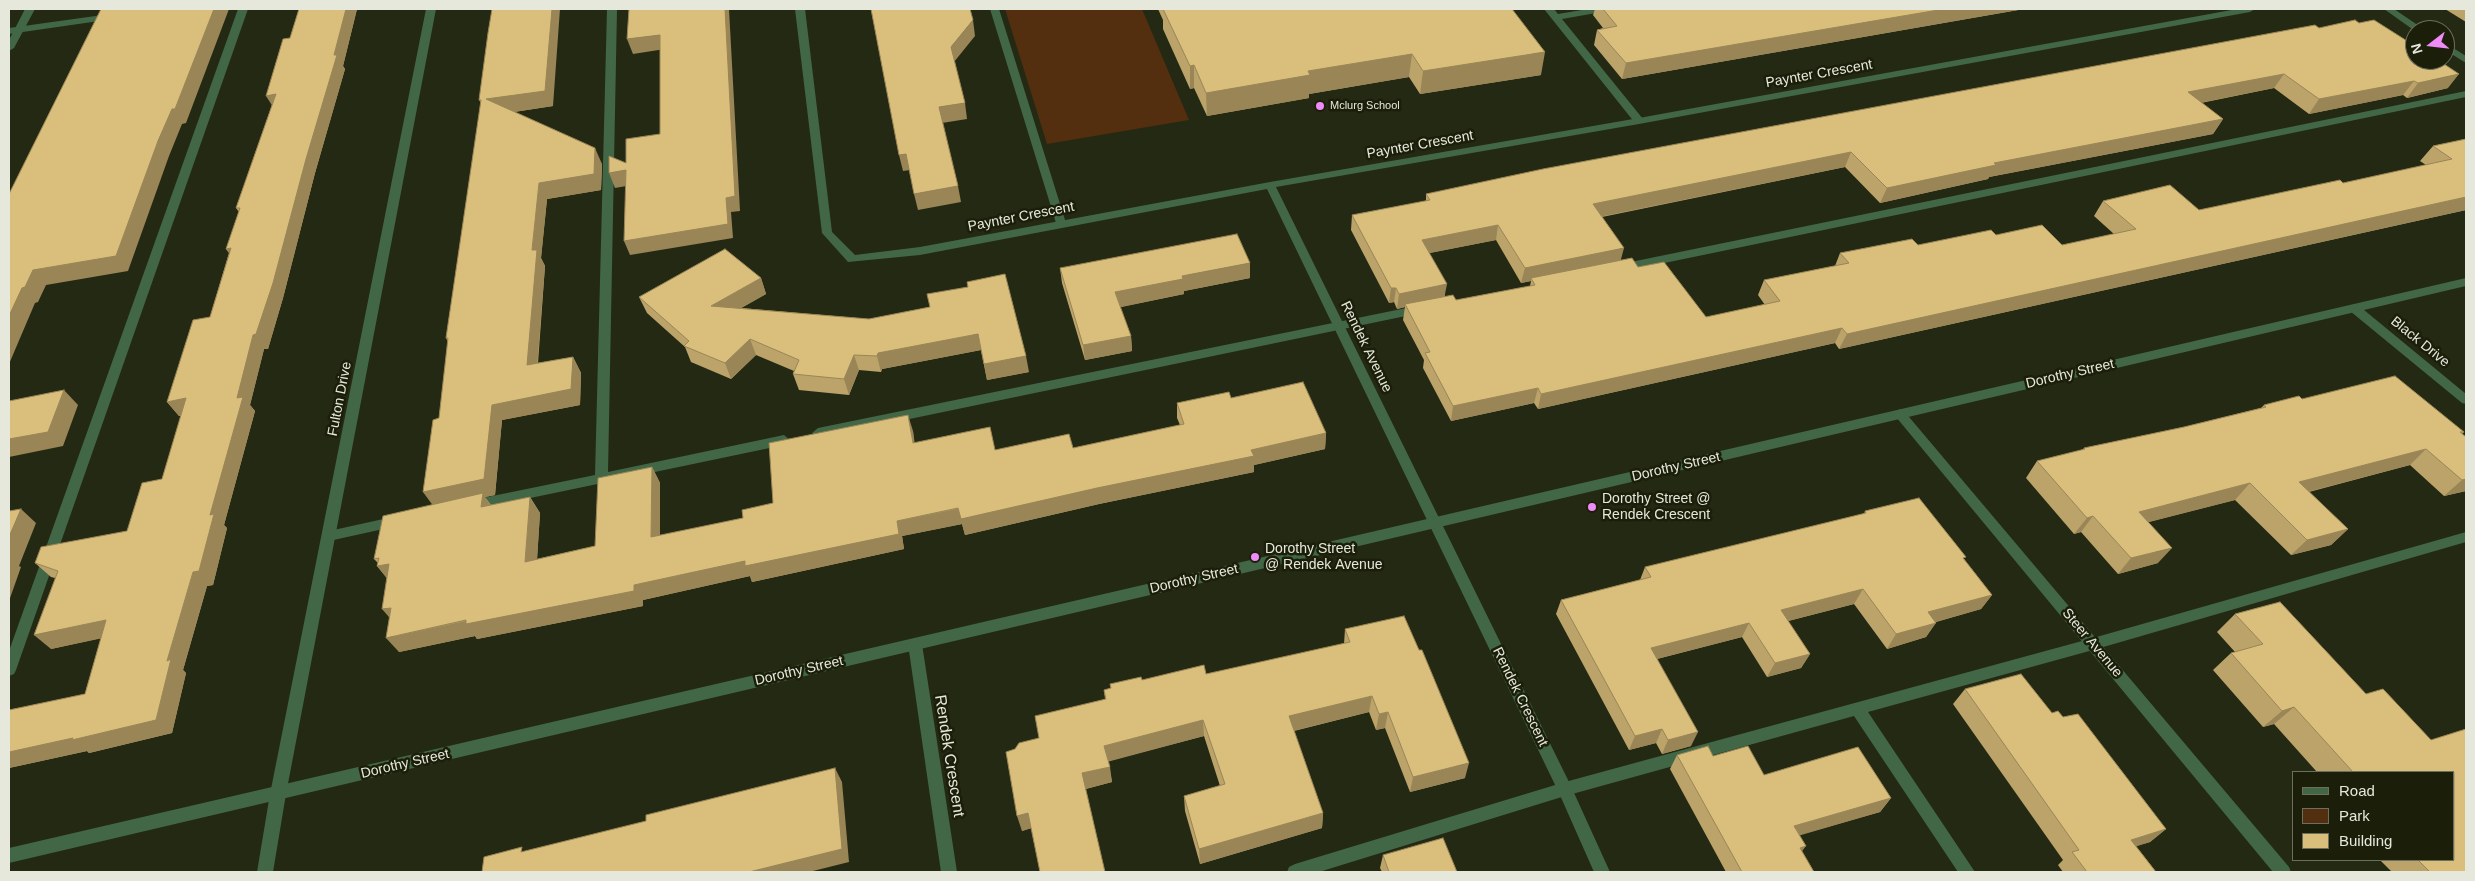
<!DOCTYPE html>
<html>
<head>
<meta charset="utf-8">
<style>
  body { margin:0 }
  #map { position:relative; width:2475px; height:881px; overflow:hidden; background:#242913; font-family:Helvetica,sans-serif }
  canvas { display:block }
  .frame { position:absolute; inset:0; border:10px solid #e5e8db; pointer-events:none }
  .legend { position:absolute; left:2292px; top:771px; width:162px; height:90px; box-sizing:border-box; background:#1b1f0a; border:1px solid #6c6f5e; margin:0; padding:6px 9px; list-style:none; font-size:15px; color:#e5e8db }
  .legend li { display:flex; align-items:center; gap:10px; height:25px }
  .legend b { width:25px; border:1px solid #6c6f5e }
  .north { position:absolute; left:2405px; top:20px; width:50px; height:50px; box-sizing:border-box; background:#1b1f0a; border:1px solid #6c6f5e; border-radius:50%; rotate:254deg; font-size:14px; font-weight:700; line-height:20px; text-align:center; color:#e5e8db }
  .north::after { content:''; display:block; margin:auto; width:18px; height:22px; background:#ef8bf7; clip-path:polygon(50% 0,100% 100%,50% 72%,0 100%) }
</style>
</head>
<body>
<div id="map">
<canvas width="2475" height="881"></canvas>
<div class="frame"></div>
<ul class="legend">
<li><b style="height:6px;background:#416747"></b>Road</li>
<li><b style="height:14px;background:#532e0f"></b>Park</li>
<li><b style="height:14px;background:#dabe7b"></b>Building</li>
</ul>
<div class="north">N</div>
</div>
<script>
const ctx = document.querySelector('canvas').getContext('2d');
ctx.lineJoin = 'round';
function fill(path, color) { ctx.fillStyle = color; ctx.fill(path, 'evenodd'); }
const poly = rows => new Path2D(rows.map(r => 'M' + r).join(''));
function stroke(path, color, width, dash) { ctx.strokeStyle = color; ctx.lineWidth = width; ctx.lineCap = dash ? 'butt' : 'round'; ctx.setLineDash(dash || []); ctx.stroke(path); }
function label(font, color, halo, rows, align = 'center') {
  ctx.font = font + ' Helvetica,sans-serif'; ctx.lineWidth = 5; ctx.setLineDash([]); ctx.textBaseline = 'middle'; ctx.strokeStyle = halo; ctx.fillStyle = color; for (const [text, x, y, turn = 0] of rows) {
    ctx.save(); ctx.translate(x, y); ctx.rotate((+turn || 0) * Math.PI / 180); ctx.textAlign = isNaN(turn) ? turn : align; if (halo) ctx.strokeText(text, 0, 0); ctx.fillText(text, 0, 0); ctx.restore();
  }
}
fill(poly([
  [1005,9,1142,9,1189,120,1047,144]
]), '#532e0f');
fill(poly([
  [238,9,248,9,16,670,14,674,9,676,9,651,238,9],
  [607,9,617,9,608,472,784,435,790,440,784,445,473,510,468,509,466,505,468,501,595,475,607,9],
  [990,9,999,9,1066,223,1065,225,1057,225,1056,223,990,9],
  [1544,9,1554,9,1558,14,1588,9,1606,9,1602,12,1562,19,1643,119,1643,123,1635,123,1544,9],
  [2466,91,2466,97,1621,272,1615,268,1621,264,2466,91],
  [1421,305,1427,309,1425,312,818,438,812,433,818,428,1421,305],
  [397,516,402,517,404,521,402,525,397,526,329,541,324,540,322,536,324,532,329,531,397,516],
  [2466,532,2466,542,2093,650,1868,712,1975,872,1958,872,1854,716,1565,796,1319,872,1287,872,1289,867,1295,864,1565,782,2093,638,2466,532]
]), '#416747');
fill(poly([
  [426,9,436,9,286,794,273,872,257,872,270,794,426,9],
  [795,9,805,9,832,232,855,255,920,247,1270,182,1639,118,2237,9,2255,9,2250,12,1639,124,1276,187,1570,784,1610,872,1594,872,1559,793,1267,189,920,255,848,262,822,233,795,9],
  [2384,9,2394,9,2425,30,2415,31,2384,9],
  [110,14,115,17,113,19,9,34,9,28,110,14],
  [2445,43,2466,56,2466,63,2445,50,2445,43],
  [2354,304,2358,305,2466,394,2466,404,2462,403,2350,311,2348,308,2354,304],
  [1900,409,1904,411,2289,867,2291,872,2273,872,1896,417,1894,414,1900,409],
  [915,638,920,640,922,644,957,872,941,872,908,644,910,640,915,638]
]), '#416747');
fill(poly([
  [25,9,35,9,14,48,9,51,9,40,25,9],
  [2466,278,2466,286,9,863,9,848,2466,278]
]), '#416747');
fill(poly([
  [299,9,357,9,343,66,345,69,315,173,283,298,268,349,264,349,250,405,255,411,224,525,227,528,213,585,207,586,183,670,186,673,172,733,89,753,87,751,9,768,9,710,85,694,101,638,51,649,55,578,51,577,35,563,127,531,162,479,181,416,179,416,167,402,210,317,229,253,226,249,239,212,236,208,272,105,290,38],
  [1158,9,1512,9,1541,75,1420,94,1409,77,1309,94,1309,98,1207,116,1194,88,1190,89,1163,29,1163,20],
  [1595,9,2024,9,1622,79,1594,45,1597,30,1603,28,1593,15],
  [2445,9,2466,9,2466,22],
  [2319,28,2448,88,2407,98,2403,95,2309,114,2274,88,2201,103,2223,119,2213,134,1989,177,1988,179,1880,203,1845,167,1602,217,1621,260,1638,267,1706,317,1765,305,1758,295,1764,280,1835,266,1840,253,1918,245,1996,235,2062,245,2114,234,2094,216,2103,201,2199,210,2343,183,2426,165,2420,161,2433,146,2466,139,2466,210,1839,349,1835,343,1538,409,1534,403,1451,421,1423,368,1424,360,1403,320,1405,307,1397,309,1394,302,1389,303,1351,230,1352,215,1426,201,1426,194],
  [1496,240,1521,283,1531,281,1530,286,1456,300,1445,296,1429,253],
  [479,100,553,106,514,112,602,164,601,190,547,199,541,258,545,266,538,363,573,357,581,373,580,405,502,420,495,495,485,497,491,505,530,497,540,513,537,559,595,546,652,467,660,483,660,536,743,518,773,503,913,431,914,443,995,450,1073,448,1180,425,1177,418,1177,403,1231,398,1326,433,1325,449,1254,465,1254,472,1099,504,965,535,962,524,902,536,904,549,752,582,750,576,643,600,643,606,477,639,475,636,399,652,389,618,387,578,377,566,378,563,374,559,432,505,439,418,448,342,446,338,481,103],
  [1060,268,1250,278,1184,291,1184,294,1120,307,1131,336,1132,351,1085,360,1062,283],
  [761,278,766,294,741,308,869,319,930,307,1029,372,987,380,981,350,882,369,881,372,859,370,849,395,799,390,793,374,794,371,756,355,731,379,691,362,685,347,647,313,639,297],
  [2302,399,2464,432,2462,434,2466,491,2444,496,2410,465,2309,492,2348,529,2331,545,2291,555,2235,500,2148,522,2158,563,2118,574,2081,532,2074,534,2026,478,2037,461,2082,450,2084,448,2184,427,2261,408,2264,405],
  [1865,511,1964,559,1992,595,1981,609,1936,622,1926,637,1887,649,1854,604,1788,621,1810,654,1801,668,1767,677,1742,637,1657,659,1691,746,1662,754,1656,743,1629,750,1556,614,1561,600,1640,580,1645,567,1864,514],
  [2280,602,2366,694,2383,689,2431,740,2466,729,2466,872,2392,872,2380,860,2454,860,2454,772,2317,772,2274,724,2263,727,2213,670,2231,653,2235,652,2217,632,2235,614],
  [1345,629,1465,778,1410,792,1385,728,1376,730,1369,712,1294,731,1323,813,1322,828,1200,864,1185,811,1184,796,1220,786,1204,736,1108,761,1112,782,1086,789,1031,828,1022,831,1015,749,1039,738,1105,699,1104,690,1111,689,1110,684,1206,674,1344,644],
  [1965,689,2052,713,2063,717,2166,829,2150,842,2136,846,2156,872,2063,872,2058,865,2063,860,1953,704],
  [1677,755,1713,756,1764,775,1891,798,1880,812,1799,835,1802,851,1814,872,1726,872,1670,769],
  [1383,855,1457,872,1382,872,1380,868]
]), '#bba36a');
fill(poly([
  [214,9,229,9,186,123,182,124,169,156,128,271,46,285,38,302,35,303,9,364,9,316,22,288,33,270,158,141],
  [346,9,357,9,343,66,345,69,315,173,283,298,268,349,264,349,250,405,255,411,224,525,227,528,213,585,207,586,183,670,186,673,172,733,89,753,87,751,9,768,9,752,167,661,210,515,237,398,253,335,306,159],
  [552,9,560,9,553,106,494,115,486,99],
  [725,9,729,9,740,211,731,212,733,238,630,255,624,241,726,198],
  [1944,9,2024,9,1622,79,1626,63],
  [973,20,975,36,954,62,951,47],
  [660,35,665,49,633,54,627,39],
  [1545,52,1541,75,1420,94,1423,71],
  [1412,54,1409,77,1309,94,1309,98,1207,116,1206,93,1308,71],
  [1194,65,1194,88,1190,89,1190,66],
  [2284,74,2274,88,2179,107,2188,92],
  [2459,74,2448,88,2407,98,2418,83],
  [2414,81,2403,95,2309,114,2319,99],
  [276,94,275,110,266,96],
  [965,103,967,119,942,123,939,107],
  [2223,119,2213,134,1989,177,1988,179,1880,203,1887,188,1994,163],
  [595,148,602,164,601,190,547,199,541,258,545,266,536,381,527,365,532,250,539,183],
  [1851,152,1845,167,1589,219,1593,204],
  [906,154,910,170,903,171,899,155],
  [626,170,632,185,615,188,609,173],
  [958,186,961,202,918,210,914,194],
  [2466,197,2466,210,1839,349,1847,334],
  [1498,225,1496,240,1420,255,1422,240],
  [231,248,237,263,226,249],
  [1624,248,1620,263,1531,278,1531,281,1521,283,1525,268],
  [1250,263,1250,278,1184,291,1184,294,1117,308,1115,292,1182,276],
  [761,278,766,294,717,322,711,306],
  [1447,284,1444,299,1405,304,1405,307,1397,309,1399,294],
  [1391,288,1396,288,1394,302,1389,303],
  [1842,328,1835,343,1538,409,1541,394],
  [978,334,981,350,882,369,881,372,877,356,878,353],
  [1131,336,1132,351,1085,360,1083,345],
  [750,339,756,355,731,379,725,363],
  [854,355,859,370,849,395,844,379],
  [1026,356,1029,372,987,380,984,364],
  [573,357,581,373,580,405,502,420,495,495,485,497,493,509,434,507,423,492,492,405],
  [1538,388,1534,403,1451,421,1453,406],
  [64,390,78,405,63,446,9,457,9,439],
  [186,398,199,413,179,416,167,402],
  [908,415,913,431,917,459,913,443],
  [1326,433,1325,449,1254,465,1254,472,1099,504,965,535,962,524,902,536,904,549,752,582,750,576,643,600,643,606,477,639,475,636,399,652,386,638,634,585,897,521,1251,450],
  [2426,449,2410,465,2284,498,2299,482],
  [652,467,660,483,660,553,651,537],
  [2466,479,2466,491,2444,496,2462,480],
  [2250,483,2235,500,2126,528,2139,512],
  [530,497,540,513,536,577,525,562],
  [21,509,36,523,19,566,21,567,9,601,9,537],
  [2093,516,2081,532,2074,534,2087,518],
  [2348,529,2331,545,2291,555,2307,540],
  [2172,548,2158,563,2118,574,2131,558],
  [389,564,389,581,377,566],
  [1863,589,1854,604,1773,625,1781,610],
  [1992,595,1981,609,1918,627,1928,612],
  [391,608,395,624,382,609],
  [106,620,122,634,51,649,34,635],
  [1749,623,1742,637,1645,662,1651,648],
  [1936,623,1926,637,1887,649,1896,634],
  [1810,654,1801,668,1767,677,1775,663],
  [1372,696,1369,712,1289,732,1289,716],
  [2294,707,2274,724,2263,727,2282,711],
  [1388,712,1385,728,1376,730,1379,714],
  [1203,720,1204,736,1107,762,1104,746],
  [1662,729,1656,743,1629,750,1635,736],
  [1698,732,1691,746,1662,754,1668,740],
  [1469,763,1465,778,1410,792,1413,777],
  [1110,767,1112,782,1085,789,1082,773],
  [835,768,842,782,849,862,809,872,749,872],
  [1891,798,1880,812,1784,840,1794,826],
  [1028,813,1032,828,1022,831,1017,816],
  [1323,813,1322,828,1200,864,1199,849],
  [2166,829,2150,842,2115,853,2131,840],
  [1806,846,1796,859,1800,848]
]), '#998556');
const building = poly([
  [101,9,214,9,175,109,172,109,158,141,116,256,33,270,25,287,22,288,9,316,9,194,101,9],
  [299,9,346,9,334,55,337,55,306,159,273,283,256,334,253,335,237,398,243,397,210,515,214,514,199,571,193,572,167,661,171,659,156,720,72,740,73,738,9,752,9,710,85,694,106,620,34,635,58,571,35,563,41,547,127,531,142,483,162,479,186,398,167,402,193,320,210,317,231,248,226,249,240,208,236,208,276,94,266,96,283,39,290,38,299,9],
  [492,9,552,9,545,91,486,99,595,148,594,174,539,183,532,250,537,250,527,365,573,357,571,389,492,405,484,479,423,492,433,420,439,418,448,338,446,338,481,100,479,100,488,33,492,9],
  [629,9,725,9,735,196,726,198,728,224,624,241,626,170,609,173,609,156,626,163,626,139,660,134,660,35,627,39,629,9],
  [871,9,970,9,973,20,951,47,965,103,939,107,958,186,914,194,906,154,899,155,871,9],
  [1163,9,1512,9,1545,52,1423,71,1412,54,1308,71,1310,75,1206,93,1194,65,1190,66,1163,9],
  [1603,9,1944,9,1626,63,1597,30,1617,26,1603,9],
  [2355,20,2359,23,2374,20,2415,46,2415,60,2438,60,2459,74,2418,83,2414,81,2319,99,2284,74,2188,92,2223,119,1994,163,1996,165,1887,188,1851,152,1593,204,1624,248,1525,268,1498,225,1422,240,1447,284,1399,294,1396,288,1391,288,1352,215,1430,200,1426,194,1543,169,2315,25,2319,28,2355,20],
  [2466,139,2466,197,1847,334,1842,328,1541,394,1538,388,1453,406,1425,353,1430,352,1405,304,1453,295,1456,300,1535,285,1531,278,1632,258,1638,267,1664,262,1706,317,1780,301,1764,280,1849,263,1840,253,1912,239,1918,245,1991,230,1996,235,2042,225,2062,245,2136,229,2103,201,2170,185,2199,210,2340,180,2343,183,2452,159,2433,146,2466,139],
  [1237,234,1250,263,1182,276,1183,279,1115,292,1131,336,1083,345,1060,268,1237,234],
  [725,249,761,278,711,306,869,319,930,307,927,294,968,287,967,282,1005,274,1026,356,984,364,978,334,878,353,877,356,854,355,844,379,793,374,799,360,750,339,725,363,684,346,689,341,639,297,725,249],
  [2395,376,2464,432,2460,432,2466,437,2466,479,2462,480,2426,449,2299,482,2348,529,2307,540,2250,483,2139,512,2172,548,2131,558,2093,516,2087,518,2037,461,2085,449,2084,448,2184,427,2266,407,2264,405,2299,396,2302,399,2395,376],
  [1303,382,1326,433,1251,450,1254,456,1097,488,961,519,958,508,897,521,899,534,745,566,745,561,634,585,634,591,466,624,466,620,386,638,391,608,382,609,389,564,377,566,379,558,374,559,383,516,483,493,481,507,530,497,525,562,595,546,598,478,652,467,651,537,743,518,742,510,773,503,769,443,908,415,913,443,990,427,995,450,1069,434,1073,448,1184,424,1177,403,1229,392,1231,398,1303,382],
  [64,390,48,432,9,439,9,401,64,390],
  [1919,498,1966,557,1963,558,1992,595,1928,612,1936,623,1896,634,1863,589,1781,610,1810,654,1775,663,1749,623,1651,648,1698,732,1668,740,1662,729,1635,736,1561,600,1651,577,1645,567,1866,513,1865,511,1919,498],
  [21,509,9,537,9,511,21,509],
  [2280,602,2366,694,2383,689,2431,740,2466,729,2466,872,2430,872,2418,860,2454,860,2454,772,2353,772,2294,707,2282,711,2231,653,2263,644,2235,614,2280,602],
  [1404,616,1419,650,1422,650,1469,763,1413,777,1388,712,1379,714,1372,696,1289,716,1323,813,1199,849,1184,796,1225,784,1203,720,1104,746,1110,767,1082,773,1105,872,1040,872,1028,813,1017,816,1006,752,1015,749,1019,743,1039,738,1035,716,1106,699,1104,690,1111,688,1110,684,1141,677,1142,680,1204,665,1206,674,1350,642,1345,629,1404,616],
  [2021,674,2052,713,2058,711,2063,717,2078,714,2166,829,2131,840,2156,872,2087,872,2072,852,2079,850,1965,689,2021,674],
  [1708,746,1713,756,1748,746,1764,775,1858,747,1891,798,1794,826,1806,846,1800,848,1814,872,1742,872,1677,755,1708,746],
  [835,768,842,849,749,872,482,872,484,857,522,847,521,852,646,821,646,815,835,768],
  [1443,838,1457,872,1389,872,1383,855,1443,838]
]);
fill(building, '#dabe7b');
stroke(building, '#998556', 1);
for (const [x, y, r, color] of [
  [1320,106,5,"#ef8bf7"],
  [1592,507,5,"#ef8bf7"],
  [1255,557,5,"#ef8bf7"]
]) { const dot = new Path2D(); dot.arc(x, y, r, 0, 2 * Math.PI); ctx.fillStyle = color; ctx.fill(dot); stroke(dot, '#1b1f0a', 2); }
label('11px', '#e5e8db', '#1b1f0a', [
  ["Mclurg School",1330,106]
], 'left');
label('14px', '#e5e8db', '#1b1f0a', [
  ["Paynter Crescent",1819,74,-10],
  ["Paynter Crescent",1420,145,-10],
  ["Paynter Crescent",1021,217,-11],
  ["Black Drive",2420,342,39],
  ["Rendek Avenue",1366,347,64],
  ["Dorothy Street",2070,374,-13],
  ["Fulton Drive",340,399,-79],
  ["Dorothy Street",1676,467,-13],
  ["Dorothy Street",1194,579,-13],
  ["Steer Avenue",2092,643,50],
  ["Dorothy Street",799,671,-13],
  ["Rendek Crescent",1520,697,64],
  ["Dorothy Street",405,764,-13]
]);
label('14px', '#e5e8db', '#1b1f0a', [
  ["Dorothy Street @",1602,499],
  ["Rendek Crescent",1602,515],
  ["Dorothy Street",1265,549],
  ["@ Rendek Avenue",1265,565]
], 'left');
label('16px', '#e5e8db', '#1b1f0a', [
  ["Rendek Crescent",949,756,81]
]);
</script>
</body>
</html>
